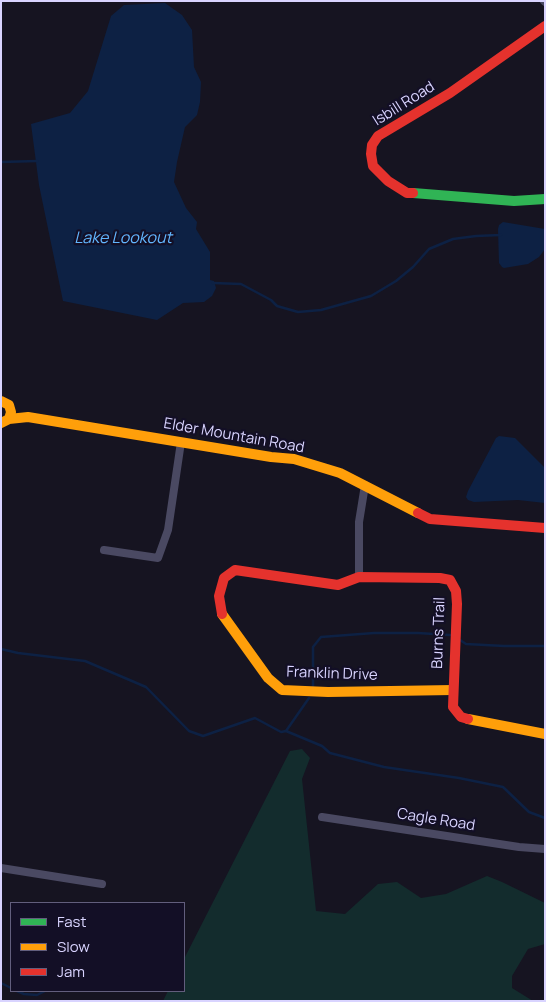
<!DOCTYPE html>
<html>
<head>
<meta charset="utf-8">
<style>
  body { margin:0 }
  #map { position:relative; width:546px; height:1002px; overflow:hidden; background:#161421; font-family:Manrope,sans-serif }
  canvas { display:block }
  .frame { position:absolute; inset:0; border:2px solid #d9d4ff; pointer-events:none }
  .legend { position:absolute; left:10px; top:902px; width:175px; height:90px; box-sizing:border-box; background:#130f26; border:1px solid #625e7d; margin:0; padding:6px 9px; list-style:none; font-size:15px; color:#d9d4ff }
  .legend li { display:flex; align-items:center; gap:10px; height:25px }
  .legend b { width:25px; border:1px solid #625e7d }
</style>
</head>
<body>
<div id="map">
<canvas width="546" height="1002"></canvas>
<div class="frame"></div>
<ul class="legend">
<li><b style="height:6px;background:#30b455"></b>Fast</li>
<li><b style="height:6px;background:#ff9f0a"></b>Slow</li>
<li><b style="height:6px;background:#e5322d"></b>Jam</li>
</ul>
</div>
<script>
const ctx = document.querySelector('canvas').getContext('2d');
ctx.lineJoin = 'round';
function fill(path, color) { ctx.fillStyle = color; ctx.fill(path, 'evenodd'); }
const poly = rows => new Path2D(rows.map(r => 'M' + r).join(''));
function stroke(path, color, width, dash) { ctx.strokeStyle = color; ctx.lineWidth = width; ctx.lineCap = dash ? 'butt' : 'round'; ctx.setLineDash(dash || []); ctx.stroke(path); }
function label(font, color, halo, rows, align = 'center') {
  ctx.font = font + ' Manrope,sans-serif'; ctx.lineWidth = 4.5; ctx.setLineDash([]); ctx.textBaseline = 'middle'; ctx.strokeStyle = halo; ctx.fillStyle = color; for (const [text, x, y, turn = 0] of rows) {
    ctx.save(); ctx.translate(x, y); ctx.rotate((+turn || 0) * Math.PI / 180); ctx.textAlign = isNaN(turn) ? turn : align; if (halo) ctx.strokeText(text, 0, 0); ctx.fillText(text, 0, 0); ctx.restore();
  }
}
fill(poly([
  [302,749,310,758,302,779,316,911,345,914,378,884,397,882,421,898,446,894,487,876,502,882,545,903,545,944,528,949,512,976,512,988,533,1001,163,1001,168,991,184,991,184,959,290,751]
]), '#132c2d');
fill(poly([
  [165,3,182,15,192,30,194,67,201,82,200,102,197,115,185,127,177,162,174,182,186,208,197,222,196,229,210,252,210,280,214,281,216,288,212,296,204,302,183,303,157,320,63,301,39,185,31,124,70,113,88,91,111,16,124,5],
  [503,222,545,229,545,249,539,257,528,264,504,268,502,267,499,263,498,229,499,225],
  [499,436,515,438,545,468,545,503,518,500,474,502,468,500,466,497,468,491,496,438]
]), '#0d2144');
stroke(poly([
  [1,162,37,161],
  [213,283,241,284,271,300,277,306,298,312,321,310,371,296,396,281,413,267,429,249,453,239,476,236,501,235],
  [460,640,466,644,504,646,545,646],
  [1,649,18,653,85,661,146,687,189,731,203,736,255,718,281,732,286,731,322,746,330,753,384,767,459,778,503,787,529,812,545,818],
  [313,686,313,647,321,637,374,633,418,633,450,635],
  [286,731,309,698],
  [1,983,11,988],
  [17,991,24,994,37,995,45,991]
]), '#0d2144', 2.5);
stroke(poly([
  [544,1,545,2],
  [104,550,158,558,168,530,181,442],
  [359,577,359,522,365,485],
  [322,817,519,847,545,849],
  [1,868,102,884]
]), '#4a4962', 8);
stroke(poly([
  [413,193,514,201,545,199]
]), '#30b455', 10);
stroke(poly([
  [1,401,9,405,11,412,9,419,1,423],
  [9,419,28,417,271,457,294,459,340,473,418,513],
  [222,614,268,678,282,690,328,692,453,690],
  [468,719,545,734]
]), '#ff9f0a', 10);
stroke(poly([
  [413,193,407,193,388,181,373,166,371,154,372,145,378,136,450,93,545,26],
  [418,513,430,519,545,528],
  [222,614,219,596,224,578,235,570,338,585,359,577,440,578,450,580,456,591,457,604,453,707,461,717,468,719]
]), '#e5322d', 10);
label('15px', '#d9d4ff', '#130f26', [
  ["Isbill Road",404,104,-32],
  ["Elder Mountain Road",234,436,10],
  ["Burns Trail",439,633,-88],
  ["Franklin Drive",332,674,2],
  ["Cagle Road",436,820,9]
]);
label('italic 16px', '#62b6ff', '#130f26', [
  ["Lake Lookout",123,239]
]);
</script>
</body>
</html>
